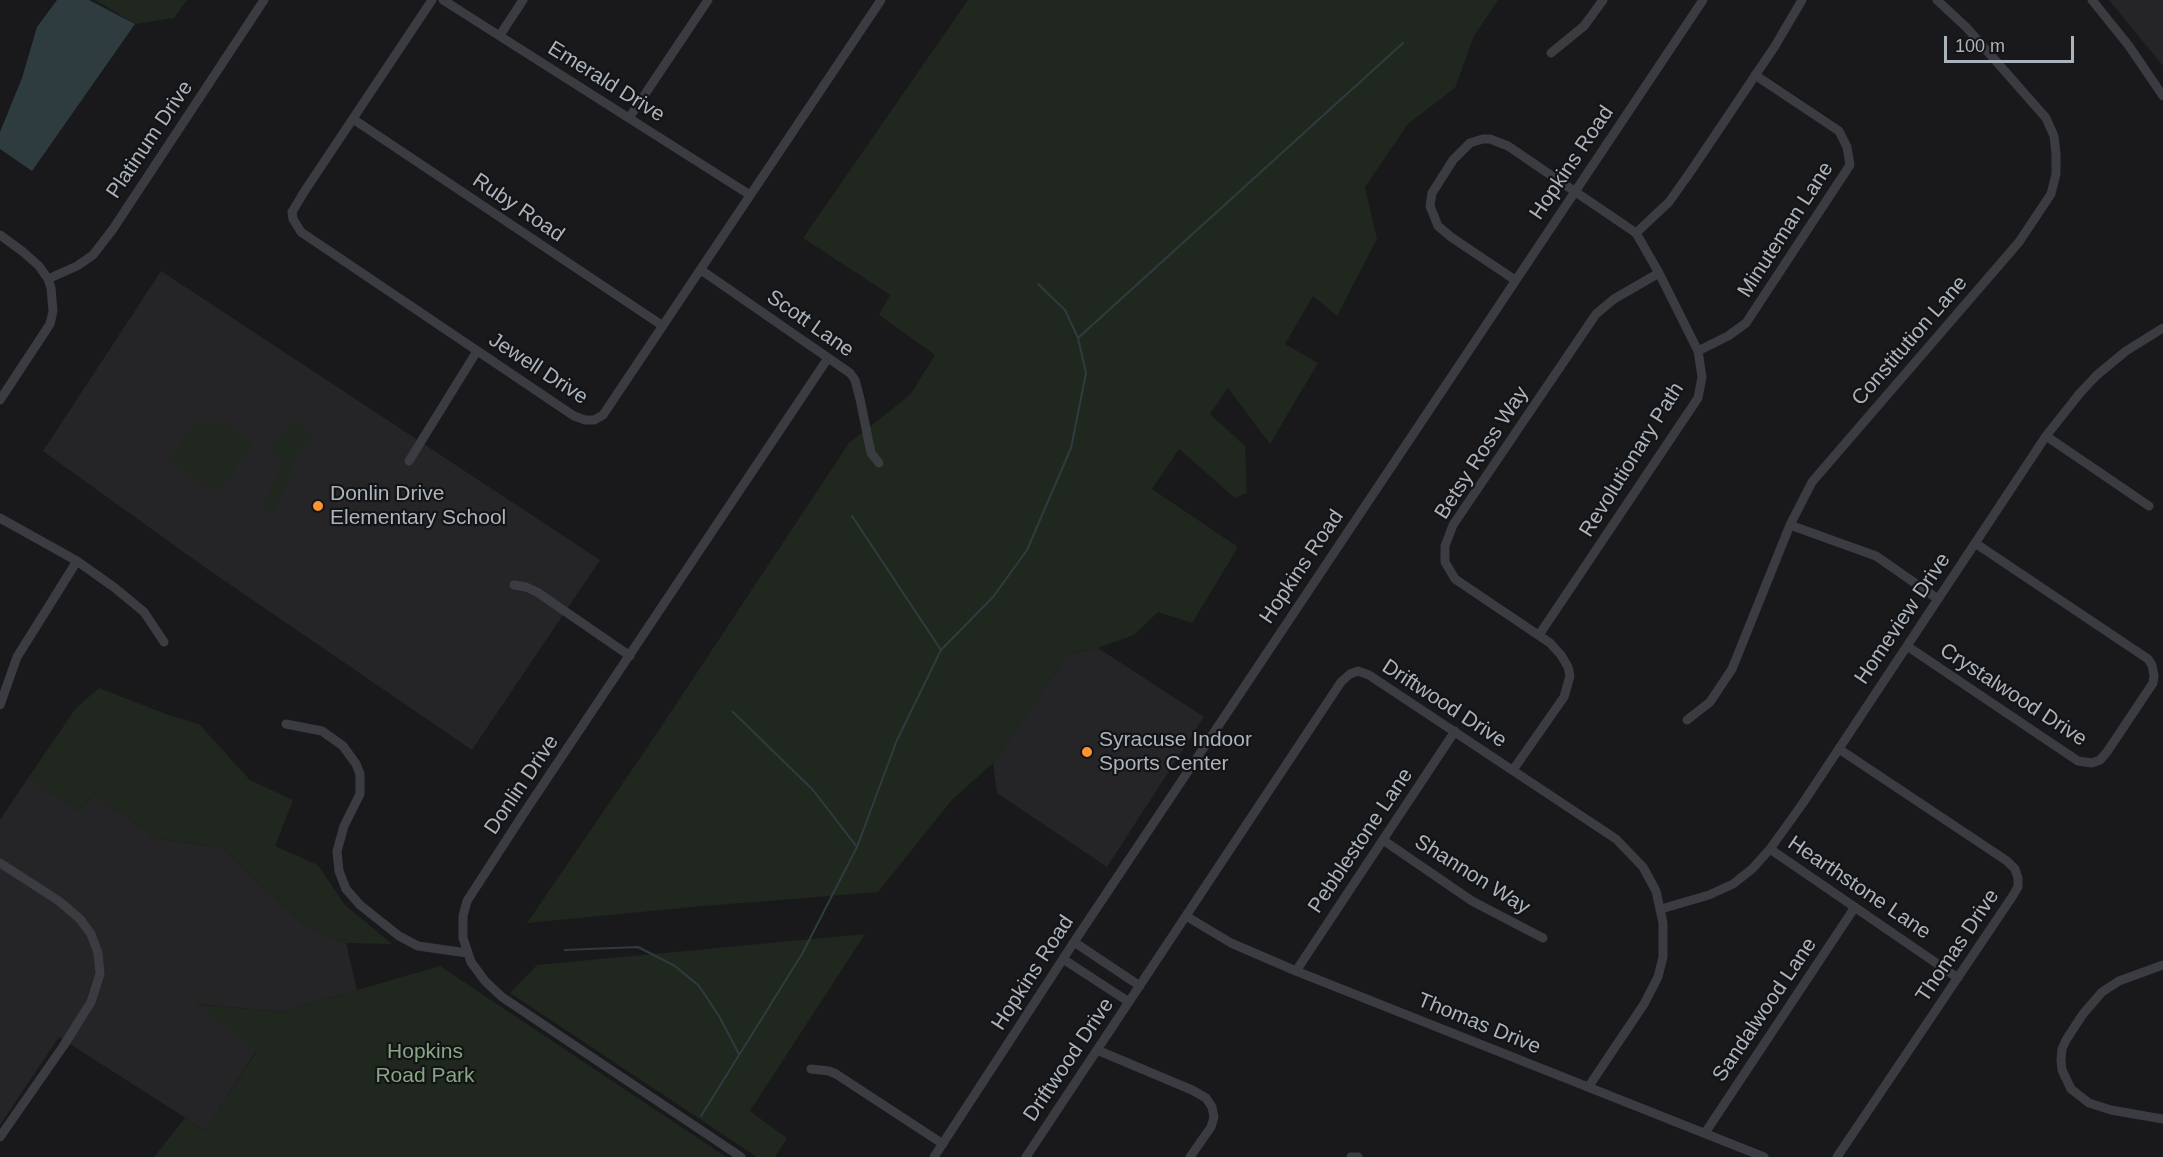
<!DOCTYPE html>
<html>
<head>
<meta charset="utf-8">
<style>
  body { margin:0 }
  #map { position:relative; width:2163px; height:1157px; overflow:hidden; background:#19191b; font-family:Helvetica,sans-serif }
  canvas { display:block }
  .scale { position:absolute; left:1944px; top:36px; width:130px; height:27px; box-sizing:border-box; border:3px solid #abb3bc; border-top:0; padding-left:8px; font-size:18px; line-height:21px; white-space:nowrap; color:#abb3bc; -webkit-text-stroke:4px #141416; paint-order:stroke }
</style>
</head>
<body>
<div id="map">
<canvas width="2163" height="1157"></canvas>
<div class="scale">100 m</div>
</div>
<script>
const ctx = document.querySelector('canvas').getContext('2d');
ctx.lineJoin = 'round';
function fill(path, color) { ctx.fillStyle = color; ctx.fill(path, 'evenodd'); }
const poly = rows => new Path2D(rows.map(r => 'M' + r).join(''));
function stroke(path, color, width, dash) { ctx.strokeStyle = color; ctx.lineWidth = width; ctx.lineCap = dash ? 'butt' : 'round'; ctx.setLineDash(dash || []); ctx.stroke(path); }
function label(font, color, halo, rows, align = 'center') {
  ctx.font = font + ' Helvetica,sans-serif'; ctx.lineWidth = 4.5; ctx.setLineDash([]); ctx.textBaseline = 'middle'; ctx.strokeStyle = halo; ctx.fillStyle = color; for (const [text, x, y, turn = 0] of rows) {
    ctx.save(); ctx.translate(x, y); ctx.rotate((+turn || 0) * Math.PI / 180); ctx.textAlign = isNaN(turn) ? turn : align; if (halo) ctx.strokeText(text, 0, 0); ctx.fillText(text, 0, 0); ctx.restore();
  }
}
fill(poly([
  [2109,0,2163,0,2163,66],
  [161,271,600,560,472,750,203,566,43,451],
  [1098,648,1204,717,1107,867,997,793,993,763,1067,655],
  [28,778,80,811,93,794,157,838,222,848,305,926,346,943,357,990,281,1012,197,1004,257,1049,206,1131,59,1037,0,1125,0,820]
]), '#252528');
fill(poly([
  [95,0,187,0,174,18,135,24],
  [968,0,1498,0,1474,36,1455,88,1408,124,1365,187,1377,239,1337,316,1313,296,1285,344,1318,363,1270,444,1228,388,1210,414,1245,446,1247,493,1235,498,1179,449,1152,489,1238,547,1192,623,1158,612,1134,635,1098,648,1067,655,993,763,951,801,878,892,692,907,527,923,653,739,849,443,910,395,935,355,879,315,890,295,803,238],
  [292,420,313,435,293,462,292,469,274,513,262,507,283,460,269,450],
  [221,422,253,442,224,487,212,490,169,461,192,425],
  [99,688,166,714,199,724,250,780,293,800,275,846,318,865,345,905,392,944,346,943,305,926,222,848,157,838,93,794,80,811,28,778,76,708],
  [865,934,750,1111,787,1138,775,1157,757,1157,510,993,537,965],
  [440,966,726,1157,154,1157,185,1118,206,1131,257,1050,195,1004,281,1012]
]), '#1f271e');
fill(poly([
  [57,0,89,0,135,24,32,171,0,149,0,132,22,78,37,27]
]), '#2e3c40');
stroke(poly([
  [1038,284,1065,310,1078,338],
  [852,516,941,650],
  [733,712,813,790,857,847],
  [565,950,638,947,675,966,699,986,719,1016,739,1054],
  [701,1116,802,954,857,847,897,740,941,650,993,597,1027,550,1071,448,1086,373,1078,338,1403,43]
]), '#2e3c40', 2);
stroke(poly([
  [432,0,304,192,292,212,293,219,301,232,574,416,585,420,594,420,603,415,881,0],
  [443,0,750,195],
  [2092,0,2129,46,2163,96],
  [500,35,523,0],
  [1551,53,1584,26,1603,0],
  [629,118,708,0],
  [353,119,663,326],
  [1636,233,1669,202,1691,171,1775,46,1802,0],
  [0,235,22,251,39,266,48,279,51,288,53,311,50,324,0,400],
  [701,270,850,373,855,380,860,399,871,453,879,463],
  [48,279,77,266,93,255,113,229,264,0],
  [1515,280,1451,237,1438,226,1430,206,1432,193,1453,160,1470,143,1483,139,1490,139,1508,146,1636,233,1659,273,1698,351,1702,377,1698,398,1539,635],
  [1698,351,1728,336,1746,323,1850,165,1847,147,1839,131,1755,75],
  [2046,436,2149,506],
  [409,461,477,351],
  [0,518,77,561,115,588,144,612,164,642],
  [1790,525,1876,556,1938,599],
  [514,585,526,587,537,592,630,656],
  [1907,646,2078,761,2092,763,2100,760,2107,752,2153,683,2154,676,2152,665,2148,659,1975,543],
  [0,705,17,657,77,561],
  [1687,720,1710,702,1732,669,1790,525,1812,482,2019,242,2051,194,2056,174,2056,154,2054,136,2046,118,1966,27,1937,0],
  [286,724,322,731,343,746,356,764,360,774,360,794,344,826,337,851,339,871,346,889,360,905,399,936,418,946,467,953],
  [1513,770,1564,697,1570,676,1568,667,1561,655,1550,643,1455,579,1445,562,1445,546,1453,525,1596,314,1614,299,1659,273],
  [1383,840,1472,901,1543,938],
  [1770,849,1958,978],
  [0,863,59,901,80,919,91,934,98,953,100,974,91,1002,64,1045,0,1137],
  [1661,909,1709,895,1733,884,1752,869,1770,849,1803,803,2046,436,2080,393,2097,375,2126,351,2163,328],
  [1186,916,1231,943,1296,971,1764,1157],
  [1074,942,1140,986],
  [1063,959,1129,1002],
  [2163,965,2119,981,2102,992,2083,1014,2066,1040,2062,1049,2061,1060,2062,1070,2071,1089,2089,1103,2111,1110,2163,1119],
  [1296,971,1455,731],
  [1097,1050,1192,1090,1206,1098,1212,1107,1214,1117,1211,1127,1190,1157],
  [811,1069,829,1071,836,1074,943,1144],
  [1705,1133,1855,907],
  [741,1157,502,997,485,981,471,962,463,938,463,916,467,901,522,816,828,358],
  [934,1157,1074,942,1703,0],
  [1026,1157,1341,682,1350,674,1358,671,1369,675,1616,839,1643,867,1656,891,1663,923,1663,957,1658,977,1644,1004,1589,1086],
  [1351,1157,1358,1157],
  [1837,1157,2012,897,2018,887,2018,878,2015,869,2007,861,1839,749]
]), '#3a3c41', 9);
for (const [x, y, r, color] of [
  [318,506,6,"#fb9331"],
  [1087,752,6,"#fb9331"]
]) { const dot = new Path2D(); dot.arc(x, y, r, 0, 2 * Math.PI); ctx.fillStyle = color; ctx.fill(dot); stroke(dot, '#141416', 2); }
label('21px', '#abb3bc', '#141416', [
  ["Emerald Drive",606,82,32],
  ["Platinum Drive",150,140,-56],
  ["Hopkins Road",1572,163,-56],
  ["Ruby Road",518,208,34],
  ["Minuteman Lane",1786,230,-57],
  ["Scott Lane",810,324,35],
  ["Constitution Lane",1910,341,-49],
  ["Jewell Drive",538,369,33],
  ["Betsy Ross Way",1482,453,-57],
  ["Revolutionary Path",1632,460,-58],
  ["Hopkins Road",1302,567,-56],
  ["Homeview Drive",1903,619,-56],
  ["Crystalwood Drive",2013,695,33],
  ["Driftwood Drive",1444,704,33],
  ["Donlin Drive",522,785,-56],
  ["Pebblestone Lane",1361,841,-56],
  ["Shannon Way",1472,875,32],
  ["Hearthstone Lane",1859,888,34],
  ["Thomas Drive",1958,946,-56],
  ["Hopkins Road",1033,973,-57],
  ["Sandalwood Lane",1765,1010,-56],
  ["Thomas Drive",1479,1024,22],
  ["Driftwood Drive",1069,1060,-56]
]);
label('21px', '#abb3bc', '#141416', [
  ["Donlin Drive",330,494],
  ["Elementary School",330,518],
  ["Syracuse Indoor",1099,740],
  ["Sports Center",1099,764]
], 'left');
label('21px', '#85a781', '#141416', [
  ["Hopkins",425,1052],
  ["Road Park",425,1076]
]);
</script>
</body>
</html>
